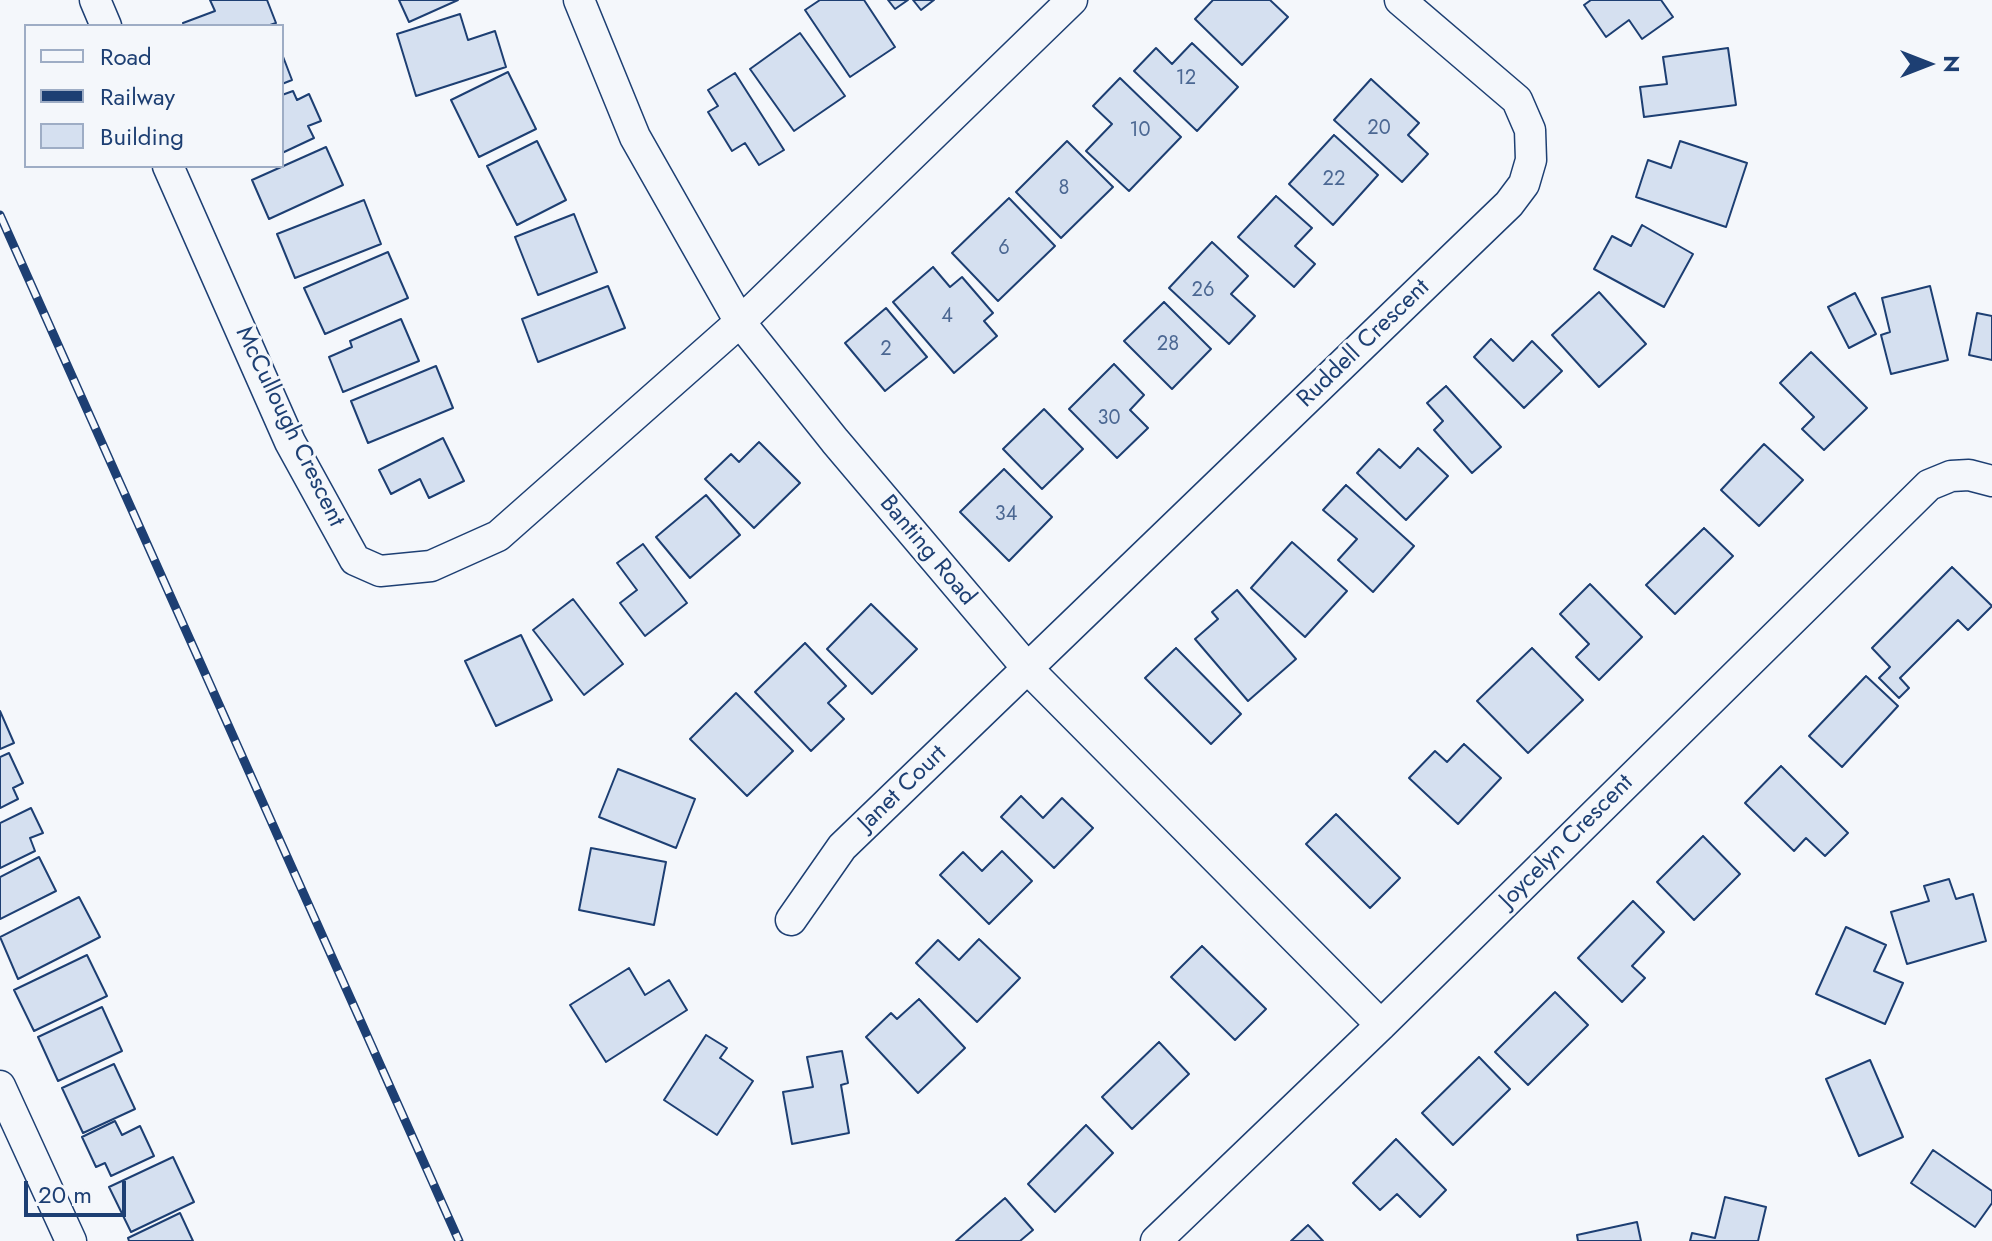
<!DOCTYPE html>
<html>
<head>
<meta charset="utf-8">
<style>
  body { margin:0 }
  #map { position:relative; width:1992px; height:1241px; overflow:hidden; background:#f4f7fb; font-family:Jost,sans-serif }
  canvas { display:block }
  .legend { position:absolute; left:24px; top:24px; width:260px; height:144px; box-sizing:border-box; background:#f4f7fb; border:2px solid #9eadc5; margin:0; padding:10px 14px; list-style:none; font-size:24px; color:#1d3f73 }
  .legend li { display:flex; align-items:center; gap:16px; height:40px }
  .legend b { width:40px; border:2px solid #9eadc5 }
  .north { position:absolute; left:1888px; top:24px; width:80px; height:80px; -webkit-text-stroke:6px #f4f7fb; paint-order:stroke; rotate:90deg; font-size:22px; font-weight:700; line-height:32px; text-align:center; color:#1d3f73 }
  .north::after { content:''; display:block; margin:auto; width:28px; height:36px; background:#1d3f73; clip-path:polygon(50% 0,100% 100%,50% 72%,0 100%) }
  .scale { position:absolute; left:24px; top:1181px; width:102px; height:36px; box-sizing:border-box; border:4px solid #1d3f73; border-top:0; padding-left:10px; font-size:24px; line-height:28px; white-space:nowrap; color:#1d3f73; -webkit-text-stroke:6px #f4f7fb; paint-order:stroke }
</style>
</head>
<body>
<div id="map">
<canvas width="1992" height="1241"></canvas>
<ul class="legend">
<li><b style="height:10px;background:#f4f7fb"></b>Road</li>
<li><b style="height:10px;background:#1d3f73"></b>Railway</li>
<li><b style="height:22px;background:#d5e0f0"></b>Building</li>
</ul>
<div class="north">N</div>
<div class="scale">20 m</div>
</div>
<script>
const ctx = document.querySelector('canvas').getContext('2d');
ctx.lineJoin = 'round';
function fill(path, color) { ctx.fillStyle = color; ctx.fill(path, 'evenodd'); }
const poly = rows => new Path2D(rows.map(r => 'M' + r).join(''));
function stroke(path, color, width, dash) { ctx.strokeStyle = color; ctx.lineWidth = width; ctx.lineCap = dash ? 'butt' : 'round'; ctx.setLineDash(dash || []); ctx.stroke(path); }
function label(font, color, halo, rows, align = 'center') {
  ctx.font = font + ' Jost,sans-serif'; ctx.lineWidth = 6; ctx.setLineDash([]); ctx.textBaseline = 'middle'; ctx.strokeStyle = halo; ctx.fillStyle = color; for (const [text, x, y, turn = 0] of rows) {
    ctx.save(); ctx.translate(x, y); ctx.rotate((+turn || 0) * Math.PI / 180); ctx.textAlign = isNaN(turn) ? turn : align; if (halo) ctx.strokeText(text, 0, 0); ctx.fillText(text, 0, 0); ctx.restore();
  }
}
const building = poly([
  [210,0,267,0,276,23,267,26,184,26,183,23,215,11,210,0],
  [399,0,458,0,409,22,399,0],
  [820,0,864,0,895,47,850,77,805,10,820,0],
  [888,0,908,0,895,9,888,0],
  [913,0,934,0,921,10,913,0],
  [1213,0,1270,0,1288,17,1242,65,1195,19,1213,0],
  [1591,0,1661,0,1673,17,1642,39,1629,20,1606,37,1584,5,1591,0],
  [460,14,468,40,495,31,506,67,416,96,397,34,460,14],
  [800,33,845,96,794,131,750,69,800,33],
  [1192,43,1238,87,1197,131,1134,71,1156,48,1172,64,1192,43],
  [1728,48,1736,105,1644,117,1640,87,1667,84,1663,57,1728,48],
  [282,54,292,80,282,84,282,54],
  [508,72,536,129,479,157,451,100,508,72],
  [735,73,784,150,759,165,745,143,732,151,708,112,718,106,708,90,735,73],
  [1120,78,1181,137,1129,191,1086,151,1112,124,1093,106,1120,78],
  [1371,79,1419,123,1408,135,1428,154,1402,182,1334,120,1371,79],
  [293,91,297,100,309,94,321,121,308,126,314,138,282,153,282,95,293,91],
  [1334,135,1378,175,1333,225,1289,184,1334,135],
  [537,141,566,200,517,225,487,166,537,141],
  [1067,141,1113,187,1061,238,1016,192,1067,141],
  [1680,141,1747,163,1726,227,1636,197,1648,160,1671,168,1680,141],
  [326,147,343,185,269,219,252,180,326,147],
  [1276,196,1312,228,1295,246,1315,264,1294,287,1238,237,1276,196],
  [1009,198,1055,246,998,301,952,253,1009,198],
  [364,200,381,244,295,278,277,234,364,200],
  [574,214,597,272,538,295,515,237,574,214],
  [1642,225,1693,254,1664,307,1594,269,1612,236,1631,246,1642,225],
  [1212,242,1248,276,1231,294,1255,316,1229,344,1169,288,1212,242],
  [388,252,408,298,325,334,304,288,388,252],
  [933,267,950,287,962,277,993,313,984,321,997,336,954,373,893,302,933,267],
  [608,286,625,328,538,362,522,319,608,286],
  [1930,286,1948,360,1891,374,1881,335,1890,332,1882,298,1930,286],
  [1599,292,1646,344,1599,387,1552,335,1599,292],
  [1855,293,1876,334,1849,348,1828,307,1855,293],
  [1164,302,1211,349,1172,389,1124,341,1164,302],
  [886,308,927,357,885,391,845,343,886,308],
  [1977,313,1992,316,1992,360,1969,355,1977,313],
  [401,319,419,361,343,392,329,357,352,347,350,341,401,319],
  [1491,339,1513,361,1532,341,1562,371,1524,408,1474,357,1491,339],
  [1811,352,1867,408,1824,450,1802,429,1814,417,1780,383,1811,352],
  [1114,364,1144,395,1130,410,1148,428,1117,458,1069,409,1114,364],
  [436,366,453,408,368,443,351,401,436,366],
  [1446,386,1501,447,1472,473,1434,430,1443,421,1427,403,1446,386],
  [1044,409,1083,449,1042,489,1003,449,1044,409],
  [443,438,464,481,429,498,420,479,391,494,379,470,443,438],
  [759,442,800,483,754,528,705,479,731,454,739,462,759,442],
  [1764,444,1803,480,1759,526,1721,490,1764,444],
  [1418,448,1448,476,1406,520,1357,473,1379,449,1400,468,1418,448],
  [1004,469,1052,517,1009,561,960,512,1004,469],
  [1346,485,1414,546,1373,592,1338,560,1357,539,1323,510,1346,485],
  [706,495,740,535,690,578,656,537,706,495],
  [1704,528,1733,556,1675,614,1646,585,1704,528],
  [1292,542,1347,591,1305,637,1251,588,1292,542],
  [643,544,687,603,645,636,620,603,637,590,617,563,643,544],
  [1952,567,1992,606,1968,630,1958,620,1900,678,1909,688,1899,698,1879,678,1890,667,1872,648,1952,567],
  [1590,584,1642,637,1599,680,1576,657,1589,644,1560,614,1590,584],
  [1237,590,1296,659,1248,701,1195,639,1218,619,1212,612,1237,590],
  [573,599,623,664,584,695,533,630,573,599],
  [871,604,917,649,872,694,827,649,871,604],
  [521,635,552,700,496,726,465,661,521,635],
  [805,643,846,686,828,703,844,719,811,751,755,692,805,643],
  [1176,648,1241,714,1211,744,1145,678,1176,648],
  [1532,648,1583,700,1528,753,1477,701,1532,648],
  [1866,676,1898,706,1842,767,1809,736,1866,676],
  [736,693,793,751,747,796,690,739,736,693],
  [0,711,14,743,0,749,0,711],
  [1464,744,1501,778,1458,824,1409,778,1435,751,1447,762,1464,744],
  [9,753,23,783,13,788,18,799,0,808,0,757,9,753],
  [1781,766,1848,833,1825,856,1806,838,1794,851,1745,803,1781,766],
  [618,769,695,799,676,848,599,817,618,769],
  [1021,796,1043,818,1062,798,1093,828,1054,868,1001,817,1021,796],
  [31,808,43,833,30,838,35,851,0,868,0,823,31,808],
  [1336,814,1400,878,1370,908,1306,844,1336,814],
  [1703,836,1740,874,1694,920,1657,882,1703,836],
  [591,848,666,862,654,925,579,910,591,848],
  [1002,851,1032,881,989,924,940,875,963,852,982,871,1002,851],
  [39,857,56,891,0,919,0,877,39,857],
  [1949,879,1956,899,1973,894,1986,941,1907,964,1891,912,1929,901,1924,886,1949,879],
  [79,897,100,937,18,979,0,937,79,897],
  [1633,901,1664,932,1632,966,1645,978,1622,1002,1578,958,1633,901],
  [1846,927,1886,945,1874,971,1903,983,1885,1024,1816,994,1846,927],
  [979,939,1020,978,977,1022,916,963,938,940,959,960,979,939],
  [1202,946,1266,1009,1235,1040,1171,977,1202,946],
  [87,955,107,996,34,1031,14,990,87,955],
  [629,968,645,995,669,980,687,1010,606,1062,570,1005,629,968],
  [1555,992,1588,1025,1528,1085,1495,1052,1555,992],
  [919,999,965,1048,918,1093,866,1037,891,1013,897,1019,919,999],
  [102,1007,122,1051,58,1081,38,1037,102,1007],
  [706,1035,727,1048,720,1058,753,1081,717,1135,664,1100,706,1035],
  [1159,1042,1189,1074,1132,1129,1102,1097,1159,1042],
  [842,1051,848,1083,841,1085,849,1133,792,1144,783,1092,813,1087,807,1057,842,1051],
  [1479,1057,1510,1089,1453,1145,1422,1113,1479,1057],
  [1870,1060,1903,1137,1859,1156,1826,1079,1870,1060],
  [114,1064,135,1109,83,1133,62,1088,114,1064],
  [115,1121,122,1135,140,1126,154,1156,111,1176,105,1163,96,1167,82,1137,115,1121],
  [1086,1125,1113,1153,1055,1212,1028,1184,1086,1125],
  [1396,1139,1446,1190,1420,1217,1397,1194,1380,1210,1353,1183,1396,1139],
  [1933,1150,1992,1191,1992,1203,1975,1227,1911,1183,1933,1150],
  [173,1157,194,1202,131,1232,109,1187,173,1157],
  [1725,1197,1766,1207,1758,1241,1690,1241,1692,1233,1715,1238,1725,1197],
  [1005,1198,1033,1230,1020,1241,956,1241,1005,1198],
  [180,1213,193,1241,129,1241,128,1238,180,1213],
  [1637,1222,1641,1241,1578,1241,1577,1235,1637,1222],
  [1308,1225,1323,1241,1291,1241,1308,1225]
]);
fill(building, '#d5e0f0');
stroke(building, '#1d3f73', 2);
const minor = poly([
  [95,0,106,26],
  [579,0,635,137,740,322,835,441,1028,669,1381,1025],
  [168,166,290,442,355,560,380,571,431,566,498,536,740,322,1072,0],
  [791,920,842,847,1509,204,1524,184,1531,160,1530,130,1517,100,1400,0],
  [0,1086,71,1241],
  [1156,1241,1381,1025,1929,485,1951,476,1969,475,1992,481]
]);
stroke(minor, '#1d3f73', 33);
stroke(minor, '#f4f7fb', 30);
const rail = poly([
  [0,215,459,1241]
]);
stroke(rail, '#1d3f73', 9);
stroke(rail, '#f4f7fb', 6, [18]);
label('20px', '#4b6792', null, [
  ["12",1186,79],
  ["20",1379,129],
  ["10",1140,131],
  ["22",1334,180],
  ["8",1064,189],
  ["6",1004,249],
  ["26",1203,291],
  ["4",947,317],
  ["28",1168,345],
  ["2",886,350],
  ["30",1109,419],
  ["34",1006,515]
]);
label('24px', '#1d3f73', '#f4f7fb', [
  ["Ruddell Crescent",1364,344,-44],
  ["McCullough Crescent",289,427,64],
  ["Banting Road",927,551,50],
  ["Janet Court",903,789,-44],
  ["Joycelyn Crescent",1567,842,-45]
]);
</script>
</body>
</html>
